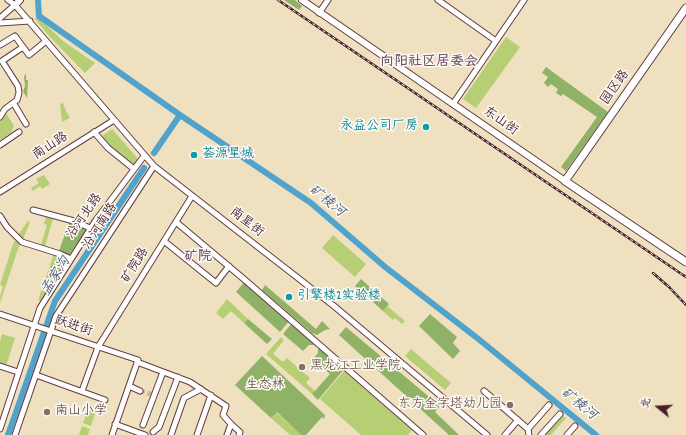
<!DOCTYPE html>
<html>
<head>
<meta charset="utf-8">
<style>
  body { margin:0 }
  #map { position:relative; width:686px; height:435px; overflow:hidden; background:#efe0c0; font-family:Dekko,"LXGW WenKai TC",sans-serif }
  canvas { display:block }
  .north { position:absolute; left:638px; top:387px; width:40px; height:40px; -webkit-text-stroke:3px #fdfcf7; paint-order:stroke; rotate:288deg; font-size:11px; font-weight:700; line-height:16px; text-align:center; color:#4a1f2b }
  .north::after { content:''; display:block; margin:auto; width:14px; height:18px; background:#4a1f2b; clip-path:polygon(50% 0,100% 100%,50% 72%,0 100%) }
</style>
</head>
<body>
<div id="map">
<canvas width="686" height="435"></canvas>
<div class="north">北</div>
</div>
<script>
const ctx = document.querySelector('canvas').getContext('2d');
ctx.lineJoin = 'round';
function fill(path, color) { ctx.fillStyle = color; ctx.fill(path, 'evenodd'); }
const poly = rows => new Path2D(rows.map(r => 'M' + r).join(''));
function stroke(path, color, width, dash) { ctx.strokeStyle = color; ctx.lineWidth = width; ctx.lineCap = dash ? 'butt' : 'round'; ctx.setLineDash(dash || []); ctx.stroke(path); }
function label(font, color, halo, rows, align = 'center') {
  ctx.font = font + ' Dekko,"LXGW WenKai TC",sans-serif'; ctx.lineWidth = 3; ctx.setLineDash([]); ctx.textBaseline = 'middle'; ctx.strokeStyle = halo; ctx.fillStyle = color; for (const [text, x, y, turn = 0] of rows) {
    ctx.save(); ctx.translate(x, y); ctx.rotate((+turn || 0) * Math.PI / 180); ctx.textAlign = isNaN(turn) ? turn : align; if (halo) ctx.strokeText(text, 0, 0); ctx.fillText(text, 0, 0); ctx.restore();
  }
}
fill(poly([
  [37,16,63,41,95,63,85,73,49,36,35,19],
  [506,37,520,47,476,108,463,99],
  [63,103,66,111,70,118,62,122,60,104],
  [5,111,14,126,11,133,0,140,0,122],
  [112,129,139,160,133,168,99,138],
  [44,175,50,184,42,189,40,186,33,191,31,188,39,183,36,179],
  [46,217,53,219,45,246,41,245,47,225,44,224],
  [28,221,30,222,23,239,21,238,18,235],
  [333,235,366,264,355,277,322,248],
  [14,241,20,243,0,303,0,297,3,286,0,285],
  [54,254,66,259,42,301,38,300],
  [227,299,248,319,244,323,231,311,223,319,216,313],
  [387,306,405,321,402,324,395,318,393,320,383,311],
  [2,334,15,338,6,366,0,364,0,341],
  [281,337,284,340,273,354,283,362,287,358,310,378,306,383,315,391,312,394,266,354],
  [411,349,451,383,445,390,405,356],
  [344,371,412,430,408,435,361,435,320,399],
  [89,408,96,411,91,426,83,423],
  [276,412,301,435,290,435,271,418],
  [561,414,566,418,551,435,543,435],
  [82,426,90,429,88,435,79,435]
]), '#b6cf74');
fill(poly([
  [284,0,295,0,302,6,299,10],
  [546,67,608,112,566,171,561,167,597,117,563,94,561,96,556,93,558,89,551,84,548,87,544,83,548,77,542,73],
  [26,74,26,80,28,80,27,98,23,91,25,86,24,76],
  [69,223,79,225,86,231,69,255,59,251],
  [361,279,389,304,383,311,355,286],
  [245,281,290,320,280,332,236,292],
  [265,285,316,329,322,321,330,329,325,330,317,335,312,333,262,290],
  [430,314,457,337,453,343,460,351,453,359,419,326],
  [248,319,272,339,267,344,244,323],
  [292,323,316,343,314,345,309,345,303,351,283,334],
  [346,327,440,406,435,412,459,435,449,435,339,335],
  [320,347,345,368,318,400,312,394,330,374,313,359,318,353,318,348],
  [262,356,325,415,324,419,322,417,306,435,301,435,277,412,271,418,235,385]
]), '#90b266');
stroke(poly([
  [38,0,39,16,180,115,311,203,384,266,476,337,596,435],
  [154,153,180,115],
  [8,435,55,301,144,168]
]), '#51a3cc', 6);
stroke(poly([
  [140,391,154,395]
]), '#ceb9a2', 5, [5, 2.5]);
const minor = poly([
  [8,0,15,5,154,166,334,306,487,435],
  [438,0,496,41],
  [319,13,328,0],
  [0,18,15,5],
  [0,23,30,21],
  [0,45,15,36,23,47],
  [14,104,26,124],
  [453,104,524,0],
  [0,117,5,109,17,100,19,93,18,86,2,61,23,47,29,55,46,41],
  [94,132,108,148,134,169],
  [0,145,19,132],
  [0,192,114,120],
  [33,210,74,221,90,228],
  [0,216,7,227,22,242,60,254,71,259],
  [176,222,245,280,423,435],
  [164,241,216,283,229,266],
  [0,314,138,360,112,435],
  [137,362,190,382,226,406,223,415,231,424,227,435],
  [0,366,18,372],
  [36,375,105,400],
  [129,386,140,391],
  [82,391,98,347,192,196],
  [484,391,528,429,529,435],
  [115,424,145,435],
  [231,424,240,432,239,435],
  [143,425,163,372],
  [0,429,40,308,96,220,144,156],
  [528,429,549,405],
  [153,432,159,427,178,377],
  [15,435,56,316,154,166],
  [171,435,184,398,201,389],
  [197,435,211,395],
  [505,435,518,420],
  [541,435,560,414],
  [567,435,575,426]
]);
const major = poly([
  [302,0,565,181],
  [15,5,20,0]
]);
const highway = poly([
  [686,8,565,181,686,262]
]);
stroke(minor, '#633c41', 7);
stroke(major, '#633c41', 8);
stroke(highway, '#633c41', 9);
stroke(minor, '#fff', 5);
stroke(major, '#fff', 6);
stroke(highway, '#fff', 7);
const rail = poly([
  [278,0,686,277],
  [653,273,669,287,686,305]
]);
stroke(rail, '#4a1f2b', 2.5);
stroke(rail, '#fdfcf7', 1, [3]);
for (const [x, y, r, color] of [
  [426,127,4,"#0f9aa8"],
  [194,155,4,"#0f9aa8"],
  [289,297,4,"#0f9aa8"],
  [302,367,4,"#8d6e63"],
  [510,405,4,"#8d6e63"],
  [47,412,4,"#8d6e63"]
]) { const dot = new Path2D(); dot.arc(x, y, r, 0, 2 * Math.PI); ctx.fillStyle = color; ctx.fill(dot); stroke(dot, '#fdfcf7', 1.5); }
label('13px', '#4a1f2b', '#fdfcf7', [
  ["园区路",616,88,-55],
  ["东山街",500,122,35],
  ["南山路",51,147,-33],
  ["沿河北路",85,217,-55],
  ["南星街",246,223,38],
  ["沿河南路",101,227,-57],
  ["矿院路",136,266,-58],
  ["跃进街",73,327,18]
]);
label('13px', '#0d838f', '#fdfcf7', [
  ["永益公司厂房",418,127,"right"],
  ["荟源星城",202,155],
  ["引擎楼2实验楼",297,297]
], 'left');
label('13px', '#785e54', '#fdfcf7', [
  ["黑龙江工业学院",310,367],
  ["东方金字塔幼儿园",502,405,"right"],
  ["南山小学",55,412]
], 'left');
label('13px', '#6a5441', '#fdfcf7', [
  ["生态林",265,386]
]);
label('bold 14px', '#74506a', '#fdfcf7', [
  ["向阳社区居委会",429,63],
  ["矿院",198,258]
]);
label('italic 14px', '#4d5a73', '#fdfcf7', [
  ["矿棱河",326,202,39],
  ["孟家沟",57,277,-58],
  ["矿棱河",578,405,39]
]);
</script>
</body>
</html>
